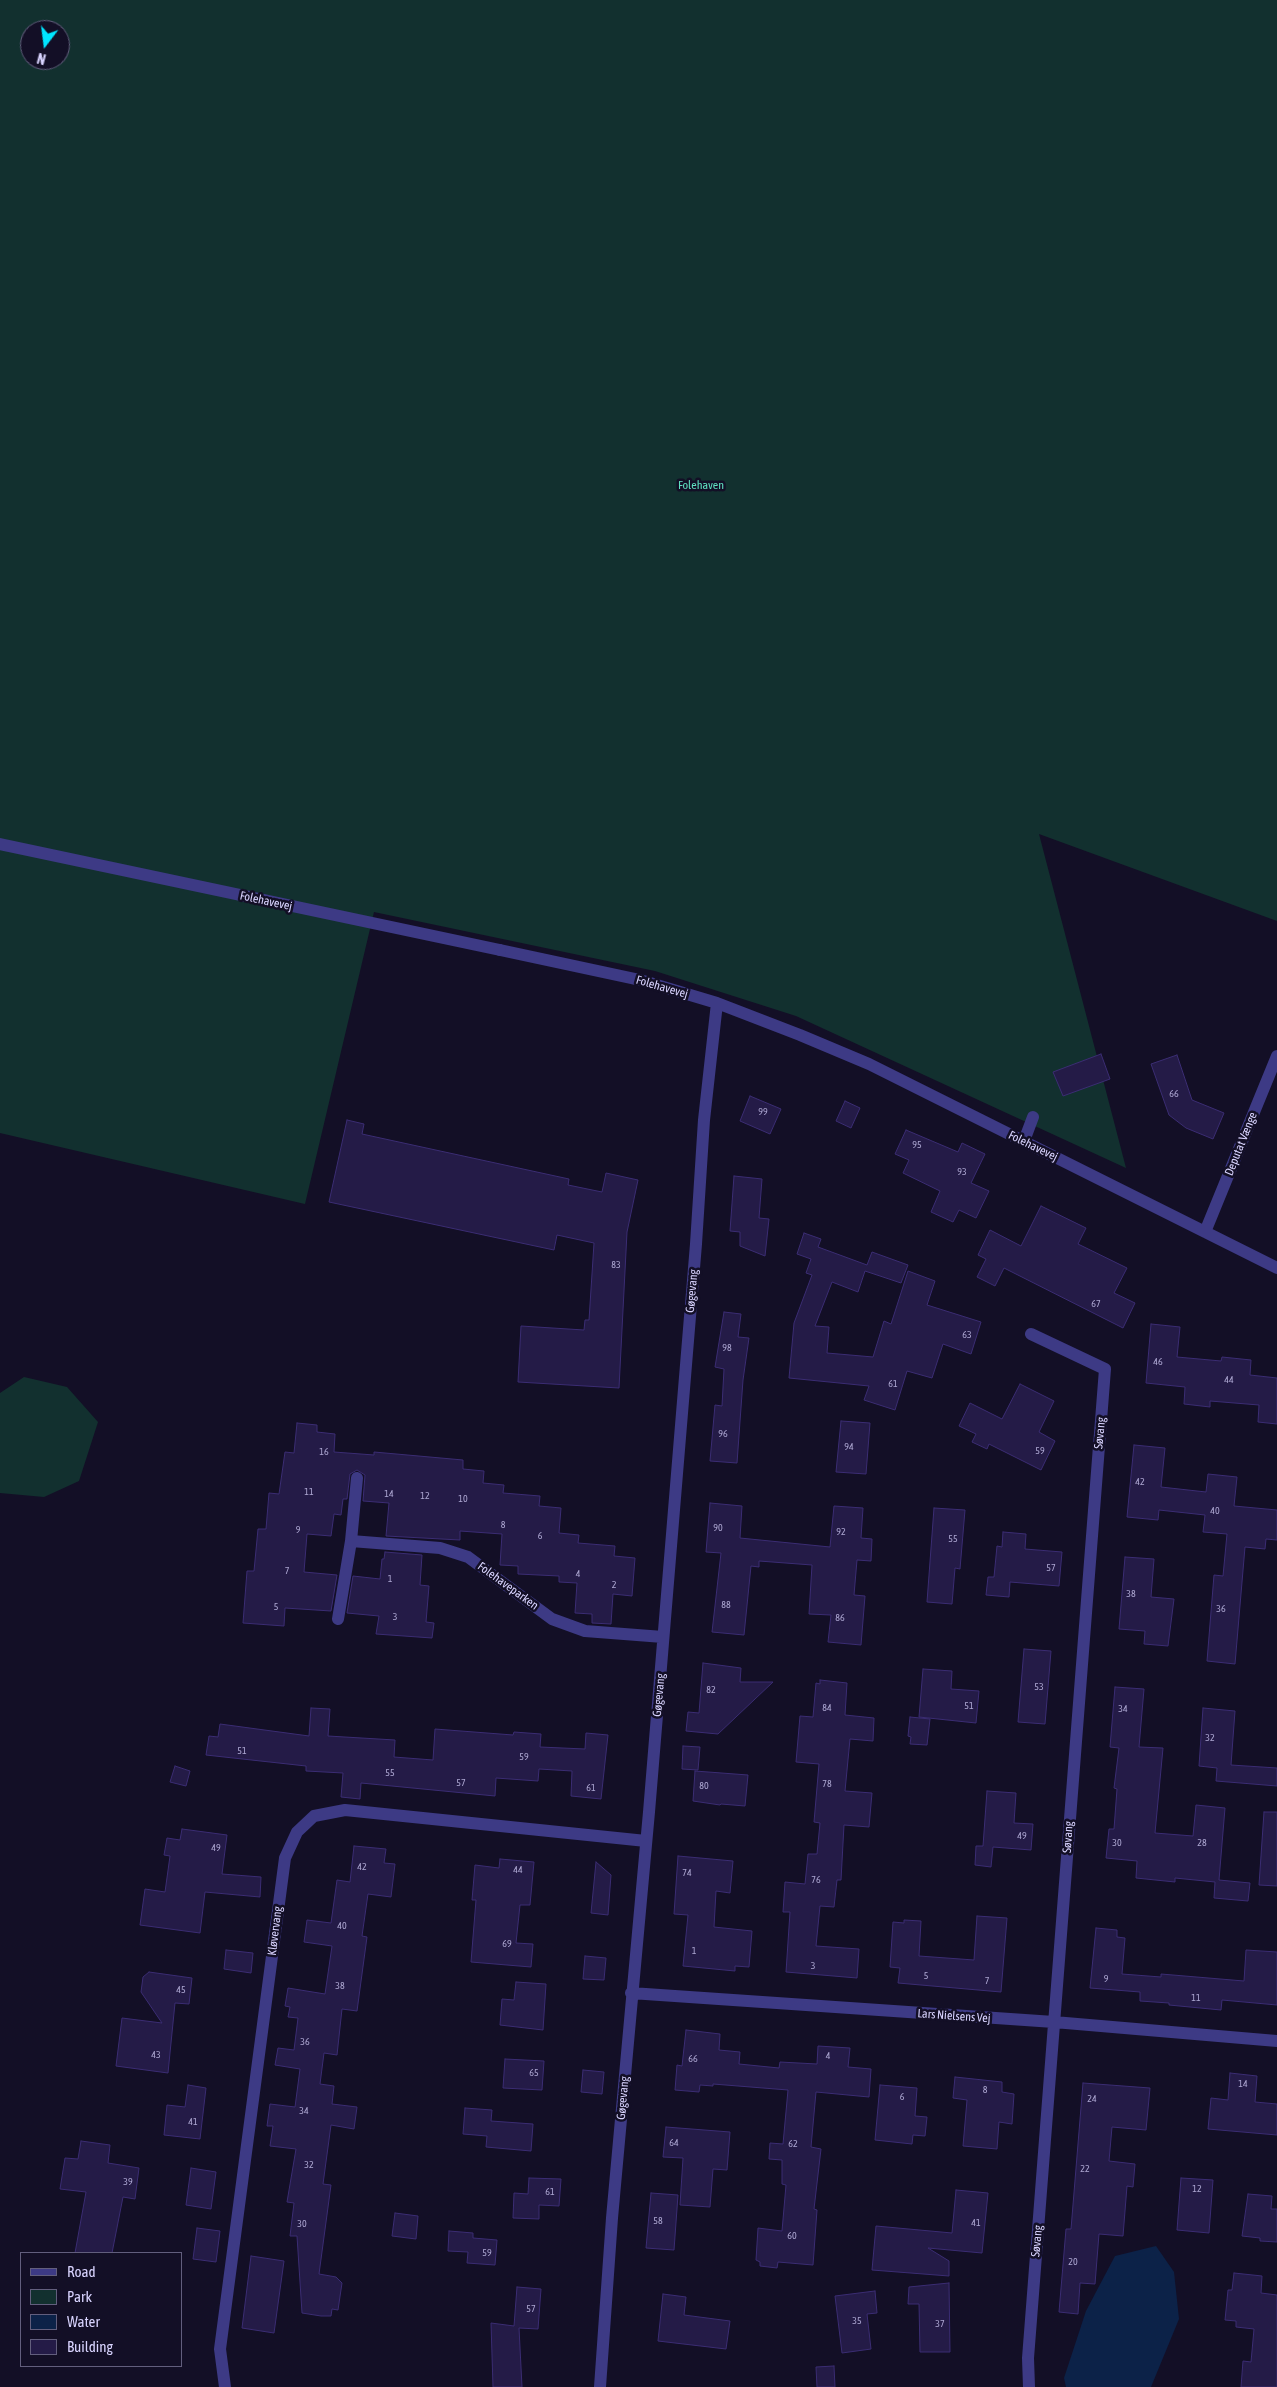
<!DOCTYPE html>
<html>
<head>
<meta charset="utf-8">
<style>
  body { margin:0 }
  #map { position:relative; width:1277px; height:2387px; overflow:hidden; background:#130f26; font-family:"Asap Condensed",sans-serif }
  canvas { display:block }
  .legend { position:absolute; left:20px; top:2252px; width:162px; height:115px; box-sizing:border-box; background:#130f26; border:1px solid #625e7d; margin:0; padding:6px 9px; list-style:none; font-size:15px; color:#d9d4ff }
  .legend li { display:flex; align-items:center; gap:10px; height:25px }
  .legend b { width:25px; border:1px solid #625e7d }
  .north { position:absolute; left:20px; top:20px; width:50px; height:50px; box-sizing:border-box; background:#130f26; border:1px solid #625e7d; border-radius:50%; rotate:195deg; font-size:14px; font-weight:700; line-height:20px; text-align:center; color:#d9d4ff }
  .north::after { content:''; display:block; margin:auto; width:18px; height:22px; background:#00e5ff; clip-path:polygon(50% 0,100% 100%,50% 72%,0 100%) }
</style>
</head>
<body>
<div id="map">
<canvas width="1277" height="2387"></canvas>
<ul class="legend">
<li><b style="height:6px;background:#3d3a85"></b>Road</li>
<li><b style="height:14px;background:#12302f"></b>Park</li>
<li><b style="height:14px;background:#0c2248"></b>Water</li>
<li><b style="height:14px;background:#241b47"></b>Building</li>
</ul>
<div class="north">N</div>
</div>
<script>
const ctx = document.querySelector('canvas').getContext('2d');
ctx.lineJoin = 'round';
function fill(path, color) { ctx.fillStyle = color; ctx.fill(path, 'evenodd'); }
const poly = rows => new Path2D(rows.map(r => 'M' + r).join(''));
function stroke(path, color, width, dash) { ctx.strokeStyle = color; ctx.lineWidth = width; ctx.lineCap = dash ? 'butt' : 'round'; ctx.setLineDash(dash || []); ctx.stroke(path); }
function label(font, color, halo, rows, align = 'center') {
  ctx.font = font + ' "Asap Condensed",sans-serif'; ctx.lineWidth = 5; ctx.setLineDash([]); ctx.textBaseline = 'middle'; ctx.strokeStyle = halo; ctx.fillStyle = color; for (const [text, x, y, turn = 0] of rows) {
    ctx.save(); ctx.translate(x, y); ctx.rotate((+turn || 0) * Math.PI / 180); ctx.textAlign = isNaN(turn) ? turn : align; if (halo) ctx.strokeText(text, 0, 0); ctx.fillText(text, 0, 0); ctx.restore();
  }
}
fill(poly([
  [0,0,1277,0,1277,921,1039,834,1126,1168,796,1016,655,971,374,912,305,1204,0,1133],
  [30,30,60,30,60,60,30,60],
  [24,1377,67,1387,98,1422,79,1481,44,1497,0,1493,0,1393]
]), '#12302f');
fill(poly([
  [1156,2246,1174,2272,1179,2319,1151,2387,1066,2387,1064,2378,1086,2311,1115,2256]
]), '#0c2248');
const building = poly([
  [1101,1054,1110,1079,1063,1096,1053,1072,1101,1054],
  [1177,1055,1192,1100,1224,1113,1213,1139,1186,1128,1169,1115,1151,1064,1177,1055],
  [750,1096,781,1109,770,1134,740,1121,750,1096],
  [845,1101,860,1108,851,1128,836,1121,845,1101],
  [347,1120,364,1124,362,1134,569,1179,568,1185,602,1192,606,1173,638,1180,627,1232,619,1388,518,1382,521,1326,584,1330,585,1320,589,1320,594,1243,557,1235,554,1250,329,1202,347,1120],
  [906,1130,958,1152,962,1143,985,1154,971,1183,989,1191,976,1218,959,1210,953,1222,931,1212,940,1191,903,1173,909,1160,895,1154,906,1130],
  [734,1176,762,1179,759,1218,769,1219,765,1256,740,1246,740,1232,730,1231,734,1176],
  [1041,1206,1086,1228,1078,1244,1127,1268,1114,1293,1135,1303,1123,1328,1004,1268,995,1286,977,1277,986,1259,978,1255,990,1230,1021,1246,1041,1206],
  [804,1233,821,1239,818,1247,867,1265,872,1252,908,1265,901,1283,865,1271,858,1292,832,1282,815,1326,829,1327,827,1353,873,1357,884,1321,891,1324,908,1271,935,1281,927,1305,981,1322,971,1354,943,1344,932,1378,907,1371,895,1410,864,1400,869,1386,789,1378,794,1323,812,1275,806,1273,811,1259,797,1254,804,1233],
  [724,1312,741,1314,738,1337,749,1338,743,1380,737,1463,710,1461,715,1405,722,1406,724,1369,715,1367,724,1312],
  [1151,1324,1180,1327,1177,1357,1221,1361,1222,1357,1251,1360,1250,1375,1277,1378,1277,1424,1258,1422,1259,1405,1210,1401,1210,1407,1184,1404,1185,1387,1146,1383,1151,1324],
  [1020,1384,1054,1401,1039,1432,1055,1441,1041,1470,989,1444,987,1449,972,1442,976,1434,959,1426,970,1403,1002,1419,1020,1384],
  [841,1421,870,1423,866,1474,836,1472,841,1421],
  [297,1423,317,1425,317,1432,335,1434,334,1452,374,1455,374,1452,463,1460,463,1469,484,1471,483,1483,504,1485,503,1493,540,1496,539,1506,561,1508,559,1533,579,1535,578,1543,615,1546,614,1556,635,1558,632,1596,613,1594,611,1624,592,1623,592,1614,575,1613,577,1583,559,1582,559,1576,518,1574,518,1566,500,1565,502,1534,460,1531,460,1540,386,1536,389,1503,363,1501,365,1475,357,1470,350,1474,347,1499,343,1499,341,1515,334,1514,331,1536,307,1534,304,1572,337,1575,331,1611,285,1608,284,1626,243,1623,247,1571,254,1571,258,1529,266,1529,269,1493,279,1494,285,1452,294,1453,297,1423],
  [1134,1445,1165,1448,1161,1487,1206,1492,1208,1474,1237,1477,1234,1506,1277,1510,1277,1540,1266,1539,1265,1549,1245,1547,1235,1664,1207,1661,1214,1575,1223,1576,1227,1534,1203,1532,1205,1515,1159,1510,1158,1520,1127,1517,1134,1445],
  [710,1503,742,1506,740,1538,830,1547,834,1506,863,1508,861,1538,872,1539,871,1561,857,1560,854,1595,865,1596,861,1645,828,1642,831,1615,809,1614,812,1565,759,1561,759,1567,751,1566,744,1635,712,1632,721,1553,706,1552,710,1503],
  [934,1508,965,1510,960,1569,955,1568,952,1604,927,1602,934,1508],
  [1003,1532,1026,1534,1025,1549,1062,1552,1059,1586,1010,1582,1009,1597,986,1595,988,1577,994,1577,997,1546,1002,1547,1003,1532],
  [385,1552,422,1555,420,1585,429,1586,426,1622,434,1623,432,1638,376,1634,379,1616,347,1613,353,1576,380,1579,382,1559,384,1559,385,1552],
  [1125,1557,1154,1559,1151,1597,1174,1599,1168,1646,1144,1644,1145,1631,1119,1629,1125,1557],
  [1024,1649,1051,1651,1045,1724,1018,1722,1024,1649],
  [703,1663,741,1668,740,1682,773,1682,718,1734,686,1731,688,1712,699,1713,703,1663],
  [923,1669,952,1671,951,1689,979,1691,976,1723,919,1717,923,1669],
  [820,1680,847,1683,845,1715,874,1718,873,1741,850,1739,845,1791,872,1793,869,1827,844,1825,841,1880,837,1880,834,1907,820,1906,816,1946,859,1949,857,1978,786,1972,790,1912,783,1912,785,1882,805,1884,808,1854,817,1854,820,1823,814,1822,819,1764,796,1762,800,1716,813,1717,816,1683,820,1684,820,1680],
  [1115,1687,1144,1689,1139,1747,1163,1748,1155,1833,1193,1836,1196,1805,1225,1808,1219,1880,1250,1883,1248,1901,1214,1898,1215,1882,1175,1878,1175,1882,1136,1878,1137,1861,1106,1858,1109,1829,1114,1829,1117,1789,1114,1788,1119,1748,1110,1747,1115,1687],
  [311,1708,330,1709,328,1736,395,1740,394,1757,433,1760,435,1729,513,1735,514,1732,541,1734,540,1747,585,1749,586,1733,608,1735,601,1799,571,1796,572,1771,539,1769,538,1781,496,1778,495,1796,361,1783,360,1799,341,1797,343,1773,306,1771,306,1766,206,1755,209,1736,218,1737,220,1724,309,1736,311,1708],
  [1203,1708,1235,1711,1231,1765,1277,1768,1277,1786,1216,1781,1217,1768,1199,1766,1203,1708],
  [910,1717,930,1719,927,1745,910,1744,911,1737,908,1736,910,1717],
  [683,1746,700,1747,698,1770,682,1769,683,1746],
  [175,1766,190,1771,186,1786,170,1782,175,1766],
  [695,1771,748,1775,745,1806,721,1804,720,1805,693,1801,695,1771],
  [987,1791,1016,1793,1014,1823,1033,1824,1031,1850,993,1847,991,1867,975,1865,976,1846,983,1846,987,1791],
  [1264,1812,1277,1812,1277,1886,1259,1885,1264,1812],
  [182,1829,227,1835,222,1874,261,1877,260,1897,205,1892,200,1933,140,1925,145,1889,165,1892,170,1856,164,1855,167,1838,180,1840,182,1829],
  [354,1846,386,1849,384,1863,395,1864,391,1897,368,1894,362,1936,367,1937,357,2011,342,2009,337,2055,324,2053,320,2084,334,2086,332,2104,357,2107,354,2129,331,2125,323,2184,331,2185,319,2274,336,2277,342,2283,338,2310,332,2309,331,2316,321,2316,302,2313,297,2236,290,2236,294,2203,287,2202,296,2149,270,2146,273,2126,267,2126,270,2104,295,2107,300,2069,275,2065,278,2048,294,2050,298,2018,288,2017,290,2007,285,2006,288,1988,325,1994,332,1946,304,1942,307,1920,331,1923,337,1880,350,1882,354,1846],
  [678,1856,733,1861,730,1893,716,1891,714,1927,752,1931,749,1967,735,1966,735,1971,683,1966,688,1915,674,1914,678,1856],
  [500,1859,534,1862,530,1905,520,1905,516,1943,533,1944,531,1967,471,1962,476,1900,472,1900,475,1865,499,1868,500,1859],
  [596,1862,611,1875,608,1915,591,1913,596,1862],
  [977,1916,1007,1918,1001,1992,898,1983,900,1968,890,1967,893,1922,904,1923,904,1920,921,1921,919,1956,974,1960,977,1916],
  [1096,1928,1117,1930,1117,1937,1125,1938,1122,1974,1161,1977,1161,1974,1244,1981,1246,1950,1277,1952,1277,2005,1222,2000,1221,2010,1169,2005,1169,2003,1140,2001,1140,1992,1090,1988,1096,1928],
  [226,1950,253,1953,251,1973,224,1969,226,1950],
  [585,1956,606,1958,604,1980,583,1979,585,1956],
  [149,1972,192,1978,189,2004,175,2003,168,2073,116,2066,122,2018,162,2023,141,1992,143,1977,149,1972],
  [516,1982,546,1984,543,2030,500,2025,502,1999,514,2000,516,1982],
  [686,2030,720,2034,719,2050,740,2052,739,2064,779,2068,780,2062,817,2064,818,2046,850,2048,848,2067,871,2069,869,2097,816,2092,811,2147,821,2149,814,2209,817,2210,813,2265,778,2262,777,2268,760,2266,760,2262,756,2260,758,2228,782,2231,786,2185,782,2184,782,2160,769,2159,770,2143,783,2144,788,2090,713,2084,713,2086,700,2085,699,2092,675,2090,677,2065,682,2066,686,2030],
  [505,2059,544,2061,542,2090,503,2088,505,2059],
  [583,2070,604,2072,602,2094,581,2092,583,2070],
  [1230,2073,1257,2076,1255,2102,1277,2104,1277,2135,1208,2129,1211,2098,1228,2100,1230,2073],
  [955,2077,1002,2082,1002,2092,1014,2094,1012,2124,999,2122,997,2149,963,2146,967,2100,953,2098,955,2077],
  [1083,2083,1150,2088,1146,2130,1112,2127,1109,2161,1135,2164,1133,2187,1127,2186,1123,2236,1099,2234,1095,2284,1080,2283,1078,2314,1059,2312,1066,2229,1071,2229,1083,2083],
  [188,2085,206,2088,200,2139,164,2135,167,2105,185,2107,188,2085],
  [880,2085,917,2088,915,2116,927,2117,925,2136,913,2135,912,2144,875,2140,880,2085],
  [465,2108,492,2110,491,2121,533,2124,531,2151,486,2147,487,2136,463,2134,465,2108],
  [666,2127,730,2132,727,2170,713,2169,710,2207,680,2205,683,2158,663,2157,666,2127],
  [81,2141,110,2145,108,2163,139,2168,135,2199,123,2197,112,2253,75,2253,86,2192,60,2189,65,2158,78,2159,81,2141],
  [191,2168,216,2172,211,2209,186,2205,191,2168],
  [529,2178,561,2179,559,2206,539,2205,539,2219,513,2218,514,2193,528,2194,529,2178],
  [1181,2178,1213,2180,1209,2233,1177,2230,1181,2178],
  [956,2190,988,2193,982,2253,928,2248,949,2261,949,2276,872,2270,876,2226,952,2233,956,2190],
  [651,2193,678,2195,674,2250,646,2248,651,2193],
  [1248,2194,1272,2196,1271,2209,1277,2209,1277,2242,1260,2241,1260,2238,1242,2236,1248,2194],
  [395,2213,418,2216,416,2239,392,2236,395,2213],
  [197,2228,220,2231,216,2262,193,2259,197,2228],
  [449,2231,473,2233,473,2238,497,2240,495,2265,467,2263,468,2252,448,2251,449,2231],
  [251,2256,284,2261,274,2333,242,2328,251,2256],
  [1234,2273,1262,2276,1261,2293,1277,2295,1277,2387,1241,2387,1243,2361,1251,2362,1254,2329,1236,2327,1236,2321,1225,2320,1228,2290,1232,2290,1234,2273],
  [949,2283,950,2352,920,2352,919,2304,908,2304,909,2287,949,2283],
  [517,2287,541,2289,538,2329,519,2328,522,2387,493,2387,491,2323,514,2326,517,2287],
  [875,2291,877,2313,867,2314,871,2349,842,2353,835,2296,875,2291],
  [663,2294,686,2297,684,2315,730,2321,726,2349,658,2341,663,2294],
  [834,2366,835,2387,817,2387,816,2367,834,2366]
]);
fill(building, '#241b47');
stroke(building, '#3b2d73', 1);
stroke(poly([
  [500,950,640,980,717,1003,800,1035,869,1064,1277,1268],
  [1024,1141,1033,1117],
  [1205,1232,1277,1056],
  [351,1541,357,1478],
  [338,1619,351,1541,440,1548,468,1557,552,1619,585,1631,663,1637],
  [631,1993,1054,2022,1277,2041],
  [225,2387,220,2349,285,1858,297,1832,314,1816,345,1810,646,1841],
  [600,2387,612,2218,649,1812,696,1244,704,1120,717,1003],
  [1029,2387,1028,2358,1105,1369,1031,1334]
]), '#3d3a85', 12);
stroke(poly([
  [0,844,500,950]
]), '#3d3a85', 12);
label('10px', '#aca6d1', null, [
  ["66",1174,1094],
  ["99",763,1112],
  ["95",917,1145],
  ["93",962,1172],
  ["83",616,1265],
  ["67",1096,1304],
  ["63",967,1335],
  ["98",727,1348],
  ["46",1158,1362],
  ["44",1229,1380],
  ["61",893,1384],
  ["96",723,1434],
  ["94",849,1447],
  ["59",1040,1451],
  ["16",324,1452],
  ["42",1140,1482],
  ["11",309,1492],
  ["14",389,1494],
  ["12",425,1496],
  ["10",463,1499],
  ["40",1215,1511],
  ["8",503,1525],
  ["90",718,1528],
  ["9",298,1530],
  ["92",841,1532],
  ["6",540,1536],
  ["55",953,1539],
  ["57",1051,1568],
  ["7",287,1571],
  ["4",578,1574],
  ["1",390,1579],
  ["2",614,1585],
  ["38",1131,1594],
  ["88",726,1605],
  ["5",276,1607],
  ["36",1221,1609],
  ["3",395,1617],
  ["86",840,1618],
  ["53",1039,1687],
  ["82",711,1690],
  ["51",969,1706],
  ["84",827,1708],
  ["34",1123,1709],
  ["32",1210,1738],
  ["51",242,1751],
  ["59",524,1757],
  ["55",390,1773],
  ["57",461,1783],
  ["78",827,1784],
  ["80",704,1786],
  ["61",591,1788],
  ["49",1022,1836],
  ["30",1117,1843],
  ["28",1202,1843],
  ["49",216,1848],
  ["42",362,1867],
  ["44",518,1870],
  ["74",687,1873],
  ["76",816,1880],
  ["40",342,1926],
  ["69",507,1944],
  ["1",694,1951],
  ["3",813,1966],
  ["5",926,1976],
  ["9",1106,1979],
  ["7",987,1981],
  ["38",340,1986],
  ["45",181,1990],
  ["11",1196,1998],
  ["36",305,2042],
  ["43",156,2055],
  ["4",828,2056],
  ["66",693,2059],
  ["65",534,2073],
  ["14",1243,2084],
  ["8",985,2090],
  ["6",902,2097],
  ["24",1092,2099],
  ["34",304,2111],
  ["41",193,2122],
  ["64",674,2143],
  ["62",793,2144],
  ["32",309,2165],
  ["22",1085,2169],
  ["39",128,2182],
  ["12",1197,2189],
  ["61",550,2192],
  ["58",658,2221],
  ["41",976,2223],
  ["30",302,2224],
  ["60",792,2236],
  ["59",487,2253],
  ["20",1073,2262],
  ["57",531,2309],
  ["35",857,2321],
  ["37",940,2324]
]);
label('12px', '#5fe0c0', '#130f26', [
  ["Folehaven",701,485]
]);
label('12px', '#d9d4ff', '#130f26', [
  ["Folehavevej",266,901,12],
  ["Folehavevej",662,987,16],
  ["Deputat Vænge",1241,1144,-68],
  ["Folehavevej",1033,1146,26],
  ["Gøgevang",692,1291,-85],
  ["Søvang",1100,1433,-85],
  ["Folehaveparken",508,1586,36],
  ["Gøgevang",659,1695,-85],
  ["Søvang",1068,1837,-86],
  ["Kløvervang",275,1931,-83],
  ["Lars Nielsens Vej",954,2016,4],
  ["Gøgevang",623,2098,-85],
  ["Søvang",1037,2241,-85]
]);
</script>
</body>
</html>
